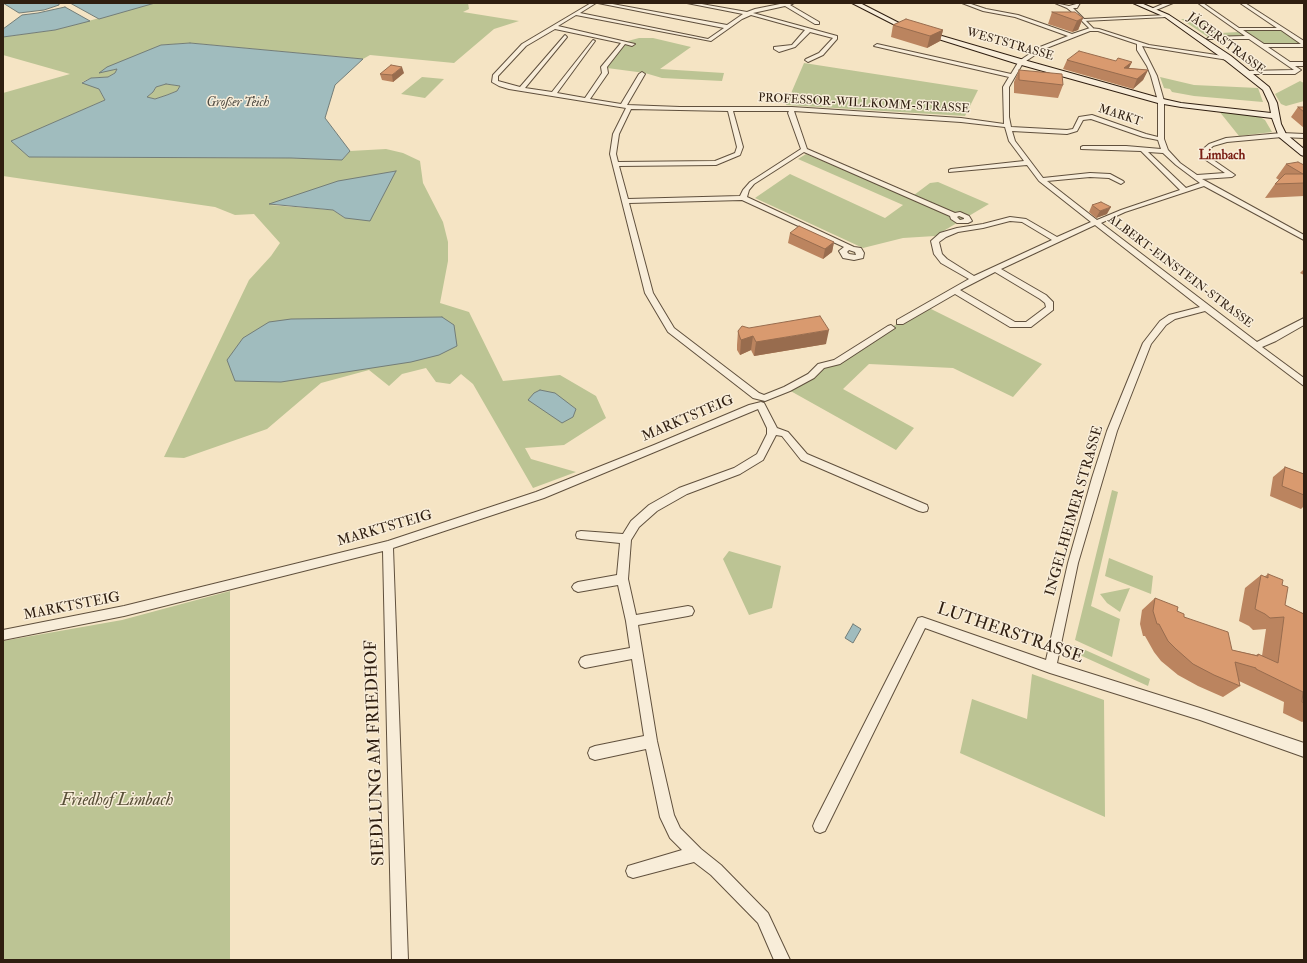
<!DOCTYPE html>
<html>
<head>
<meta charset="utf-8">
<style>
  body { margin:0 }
  #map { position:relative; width:1307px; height:963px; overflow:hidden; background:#f5e4c4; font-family:"IM FELL Double Pica",serif }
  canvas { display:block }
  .frame { position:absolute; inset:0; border:4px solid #2f1e10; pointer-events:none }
</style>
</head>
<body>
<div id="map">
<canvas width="1307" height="963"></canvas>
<div class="frame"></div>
</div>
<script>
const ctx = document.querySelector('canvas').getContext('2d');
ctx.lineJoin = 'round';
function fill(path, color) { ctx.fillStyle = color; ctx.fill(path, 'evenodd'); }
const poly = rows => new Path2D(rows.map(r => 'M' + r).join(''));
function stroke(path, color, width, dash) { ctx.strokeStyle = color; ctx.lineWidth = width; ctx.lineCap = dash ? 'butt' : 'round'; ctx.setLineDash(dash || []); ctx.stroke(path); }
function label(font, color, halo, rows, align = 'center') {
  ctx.font = font + ' "IM FELL Double Pica",serif'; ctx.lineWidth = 3; ctx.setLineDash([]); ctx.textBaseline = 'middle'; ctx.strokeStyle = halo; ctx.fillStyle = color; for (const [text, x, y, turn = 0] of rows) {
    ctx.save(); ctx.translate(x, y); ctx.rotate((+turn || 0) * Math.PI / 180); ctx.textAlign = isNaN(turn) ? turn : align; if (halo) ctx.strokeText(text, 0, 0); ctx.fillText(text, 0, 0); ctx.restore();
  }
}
fill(poly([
  [155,3,468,3,469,9,463,12,519,21,494,29,454,63,370,55,363,59,190,43,161,45,107,71,117,69,115,73,108,77,91,78,82,82,99,89,105,100,12,141,29,157,291,158,342,160,350,151,386,149,403,153,420,161,423,183,443,222,448,242,448,261,440,303,469,312,503,381,560,375,596,396,606,418,564,445,525,448,531,459,576,472,533,488,473,384,461,374,450,384,436,382,426,368,402,374,389,386,369,370,321,383,267,429,184,458,164,457,249,280,271,256,280,243,254,214,235,215,215,207,3,176,3,93,70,74,3,55,3,37,55,30],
  [395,171,345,218,333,210,270,205],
  [1181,19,1199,19,1221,33,1238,32,1244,36,1208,37],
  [1239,29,1282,29,1304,45,1262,46],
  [639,38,653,38,691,47,660,69,724,73,722,81,662,78,645,73,607,68,624,42],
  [804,63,978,90,965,116,786,105],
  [422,77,444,79,425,98,401,94],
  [1160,77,1194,85,1258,88,1263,102,1194,96,1172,92,1170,89,1164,88],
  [1300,81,1304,83,1304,101,1286,106,1281,104,1275,94],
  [166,84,180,86,177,91,167,95,155,99,147,97,153,92,156,87],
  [1219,111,1260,117,1265,120,1272,132,1239,136],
  [806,154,910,198,930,183,938,182,989,204,935,236,903,238,863,248,755,198,790,174,885,218,903,205,798,159],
  [925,306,1042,364,1013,397,953,368,869,364,843,389,914,428,896,450,787,389,821,366,837,362],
  [1112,490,1118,492,1091,606,1120,619,1112,657,1075,640],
  [729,551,781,566,772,608,749,615,723,559],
  [1109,558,1153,576,1151,594,1105,576],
  [1130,588,1120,612,1107,603,1100,594],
  [230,591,230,960,3,960,3,641,122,620],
  [1074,645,1150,679,1148,686,1073,652],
  [1032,674,1104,700,1105,817,960,753,972,699,1027,719]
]), '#bcc494');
const water = poly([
  [3,3,59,3,59,5,44,10,19,13,3,3],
  [70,3,155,3,99,19,70,3],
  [65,7,90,21,55,30,3,37,3,29,22,15,38,13,65,7],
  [190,43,363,59,335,85,325,118,350,151,342,160,291,158,29,157,11,141,105,100,99,89,82,83,91,78,108,77,115,73,117,69,99,73,107,67,161,45,190,43],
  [166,84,180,86,177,91,167,95,155,99,147,97,153,92,156,87,166,84],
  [396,171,370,221,345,218,333,210,269,204,338,181,396,171],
  [442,317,454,325,457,346,439,355,411,362,281,382,235,381,227,360,243,338,269,322,291,319,442,317],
  [540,390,555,393,576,409,573,417,562,423,528,400,534,393,540,390],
  [853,624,861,629,853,643,845,638,853,624]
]);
fill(water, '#a0bcbe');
stroke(water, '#737d78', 1);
const pedestrian = poly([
  [1082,19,1084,19,1093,28,1093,30,1091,30,1082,21,1082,19]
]);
const minor = poly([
  [591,3,596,3,580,13,708,39,724,28,598,3,607,3,727,25,743,14,687,3,696,3,747,12,755,9,785,3,794,3,790,5,819,22,819,24,815,24,785,6,753,13,837,36,837,39,823,55,808,62,805,60,806,59,819,53,833,38,810,32,795,47,779,52,774,49,774,47,792,45,805,30,751,15,742,19,711,41,576,15,558,26,635,44,632,46,625,44,607,67,608,73,590,99,621,104,639,74,642,72,645,74,627,105,680,107,792,107,961,118,1004,124,1003,87,1009,77,874,46,877,44,1011,74,1019,61,1040,47,1068,36,1015,17,983,11,962,3,968,3,986,9,1018,15,1072,34,1090,28,1099,29,1149,45,1230,57,1230,59,1228,60,1142,46,1157,76,1164,101,1164,139,1168,150,1180,163,1197,175,1225,173,1203,158,1202,150,1209,144,1226,138,1282,133,1304,134,1304,138,1282,137,1227,142,1213,146,1208,151,1209,157,1235,175,1232,177,1202,179,1304,235,1304,240,1204,186,1125,212,1101,223,1257,342,1304,318,1304,325,1276,341,1262,347,1304,378,1304,386,1205,311,1175,319,1166,325,1151,344,1117,431,1078,563,1057,663,1200,708,1304,743,1304,757,1200,720,1050,673,925,628,825,831,820,833,815,831,813,826,815,821,918,618,922,617,1046,660,1068,563,1092,478,1107,431,1143,343,1160,321,1169,315,1200,307,1095,225,1001,269,1046,295,1053,302,1053,310,1031,327,1010,327,955,294,903,324,897,324,897,320,969,279,941,263,934,254,931,241,940,233,957,228,983,224,1010,217,1026,219,1057,237,1091,222,1039,181,1027,165,949,172,949,170,951,169,1024,161,1009,141,1005,127,961,122,794,111,807,149,955,213,960,212,969,216,972,221,968,223,957,223,951,219,950,216,804,152,754,184,749,190,747,197,854,247,861,248,864,253,863,258,854,260,843,258,839,251,844,247,742,200,629,203,653,293,674,328,759,393,764,395,784,387,808,374,818,364,834,360,888,326,891,325,895,328,840,364,824,368,814,378,790,391,765,401,753,398,668,332,645,293,610,154,613,134,626,108,509,89,499,86,492,82,493,75,522,44,591,3],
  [555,29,621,43,601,67,602,73,585,98,557,93,595,41,593,40,552,92,525,88,567,37,565,35,520,87,498,81,498,76,526,46,555,29],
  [1090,31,1098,31,1137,44,1137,50,1147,66,1151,76,1158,101,1158,137,1146,134,1092,115,1079,117,1073,129,1067,130,1011,127,1009,117,1009,87,1023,63,1044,49,1090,31],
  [631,109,728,111,737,147,735,153,715,161,618,162,616,154,619,134,631,109],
  [733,111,789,111,788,113,801,149,750,182,743,190,740,196,628,199,619,166,716,165,740,155,743,147,733,111],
  [1091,119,1143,137,1158,140,1161,149,1126,146,1083,146,1081,147,1081,149,1141,151,1180,190,1121,210,1097,220,1047,181,1090,177,1109,178,1121,184,1124,182,1123,181,1110,174,1090,173,1043,178,1015,141,1012,131,1067,134,1077,131,1083,120,1091,119],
  [1148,152,1163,153,1176,165,1200,183,1186,188,1148,152],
  [959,216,964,218,964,219,960,220,957,217,959,216],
  [1010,221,1022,222,1052,240,974,276,947,259,942,254,939,242,946,237,958,232,983,228,1010,221],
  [849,250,855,252,856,255,849,254,847,252,849,250],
  [995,272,1040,299,1045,303,1046,307,1026,322,1015,322,960,290,995,272],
  [1055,3,1069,6,1080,3,1077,8,1073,8,1084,19,1167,15,1169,16,1167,17,1083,21,1067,8,1055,3],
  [1198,3,1203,3,1239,28,1277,28,1240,3,1245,3,1304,41,1304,47,1268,47,1290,62,1304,62,1304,66,1295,66,1301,70,1295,74,1244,74,1243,73,1246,71,1294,70,1249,39,1207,39,1209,37,1245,36,1198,3],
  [1243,30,1281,30,1301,44,1264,44,1243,30],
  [761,402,764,403,777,428,788,432,807,454,927,505,928,508,927,511,923,512,919,511,801,460,782,436,776,435,763,460,740,474,687,494,657,511,639,527,631,540,628,579,636,615,688,606,692,607,694,611,692,615,688,616,638,625,657,741,674,815,680,828,701,849,721,865,768,913,790,960,774,960,758,923,711,875,694,862,633,878,628,876,626,871,628,866,682,850,670,838,660,817,646,749,595,760,590,758,588,753,590,748,595,746,644,736,632,659,585,668,581,666,579,662,581,658,585,656,630,648,626,621,618,585,578,592,574,590,572,587,574,584,578,582,617,575,620,543,581,539,577,538,576,535,577,532,581,531,623,534,631,521,649,505,679,488,734,468,757,454,767,434,767,428,758,409,544,498,393,548,408,960,392,960,383,551,124,616,3,640,3,630,124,606,388,541,536,492,654,445,749,405,761,402]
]);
const tertiary = poly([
  [1165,3,1173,3,1156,10,1151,9,1165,3]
]);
const secondary = poly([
  [852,3,860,3,901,24,1024,60,1163,99,1181,103,1271,113,1269,103,1263,90,1225,60,1165,17,1133,3,1141,3,1169,15,1231,56,1269,87,1277,103,1281,124,1286,134,1304,149,1304,156,1301,155,1279,137,1272,118,1181,107,1158,103,1018,64,897,26,852,3]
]);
stroke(pedestrian, '#60503d', 2);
stroke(minor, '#60503d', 2);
stroke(tertiary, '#60503d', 2);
stroke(secondary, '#2f1e10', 2);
fill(pedestrian, '#f8edd9');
fill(minor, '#f8edd9');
fill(tertiary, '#f8edd9');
fill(secondary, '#f8edd9');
fill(poly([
  [1052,12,1083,18,1078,30,1072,32,1048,24],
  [893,25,943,30,940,41,927,48,891,37],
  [1067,60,1116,61,1132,62,1129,68,1148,70,1143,80,1133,89,1063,69],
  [1019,70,1063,85,1058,98,1014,93,1014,82],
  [404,73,393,82,382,80,380,74],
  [1298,107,1304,107,1304,128,1291,117],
  [1286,164,1304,165,1304,196,1265,198,1275,184,1279,180,1276,178],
  [1092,205,1107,214,1096,218,1089,212],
  [790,233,834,242,832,252,823,259,788,243],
  [1304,269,1304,275,1300,273],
  [738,331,826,344,754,356,751,350,740,355,737,350,737,345],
  [1285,467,1304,474,1304,506,1301,509,1270,496,1273,477],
  [1268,574,1282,585,1285,605,1304,614,1304,721,1302,722,1283,713,1284,702,1239,681,1240,686,1223,697,1198,686,1178,675,1161,661,1154,652,1145,636,1143,636,1140,624,1142,610,1155,598,1177,611,1184,617,1232,650,1256,655,1258,654,1262,656,1266,629,1253,630,1249,626,1239,621,1245,588,1261,575,1264,577]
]), '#bb845f');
fill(poly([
  [1083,18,1078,30,1072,32,1077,21],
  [943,30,940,41,927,48,930,36],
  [1132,62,1127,71,1124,68],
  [402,67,404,73,393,82,392,75],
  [1148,70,1143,80,1133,89,1137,79],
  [1111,207,1107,214,1096,218,1100,211],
  [834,242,832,252,823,259,825,249],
  [829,330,826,344,754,356,756,342],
  [753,336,751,350,740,355,741,340]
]), '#986c4e');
const building = poly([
  [1052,12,1075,12,1083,18,1077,21,1052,12],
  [906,19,943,30,930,36,893,25,906,19],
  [1079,51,1116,61,1118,58,1132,62,1124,68,1148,70,1137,79,1067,60,1079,51],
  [391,65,402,67,392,75,380,74,391,65],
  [1019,70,1062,74,1063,85,1019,80,1019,70],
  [1298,107,1304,107,1304,112,1298,107],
  [1298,162,1304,165,1304,183,1275,184,1285,174,1303,174,1286,164,1298,162],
  [1101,202,1111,207,1100,211,1092,205,1101,202],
  [799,226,834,242,825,249,790,233,799,226],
  [820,316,829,330,756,342,753,336,741,340,739,335,738,331,742,326,749,328,820,316],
  [1285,467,1304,474,1304,495,1282,486,1285,467],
  [1268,574,1283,580,1282,585,1288,587,1285,605,1304,614,1304,703,1302,702,1303,692,1256,669,1256,668,1235,662,1240,686,1214,675,1193,664,1176,649,1168,641,1159,624,1157,624,1153,611,1155,598,1178,607,1177,611,1184,614,1184,617,1228,632,1232,650,1258,656,1258,654,1278,663,1284,617,1270,618,1265,614,1255,609,1261,575,1268,578,1268,574]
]);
fill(building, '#d99a6f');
stroke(building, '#986c4e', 1);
label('12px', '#2f1e10', '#f8edd9', [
  ["JÄGERSTRASSE",1226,44,37],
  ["WESTSTRASSE",1010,45,16],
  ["PROFESSOR-WILLKOMM-STRASSE",864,104,3],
  ["MARKT",1120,116,18],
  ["ALBERT-EINSTEIN-STRASSE",1180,272,37]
]);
label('italic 13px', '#514d44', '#f8edd9', [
  ["Großer Teich",238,103]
]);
label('bold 13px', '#7a1f14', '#f8edd9', [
  ["Limbach",1222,156]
]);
label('14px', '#2f1e10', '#f8edd9', [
  ["MARKTSTEIG",688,419,-23],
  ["INGELHEIMER STRASSE",1075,511,-74],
  ["MARKTSTEIG",385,529,-16],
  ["MARKTSTEIG",72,607,-11]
]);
label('17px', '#2f1e10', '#f8edd9', [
  ["LUTHERSTRASSE",1010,634,19],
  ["SIEDLUNG AM FRIEDHOF",376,753,-92]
]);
label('italic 17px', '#595038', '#f8edd9', [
  ["Friedhof Limbach",117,801]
]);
</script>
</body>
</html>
